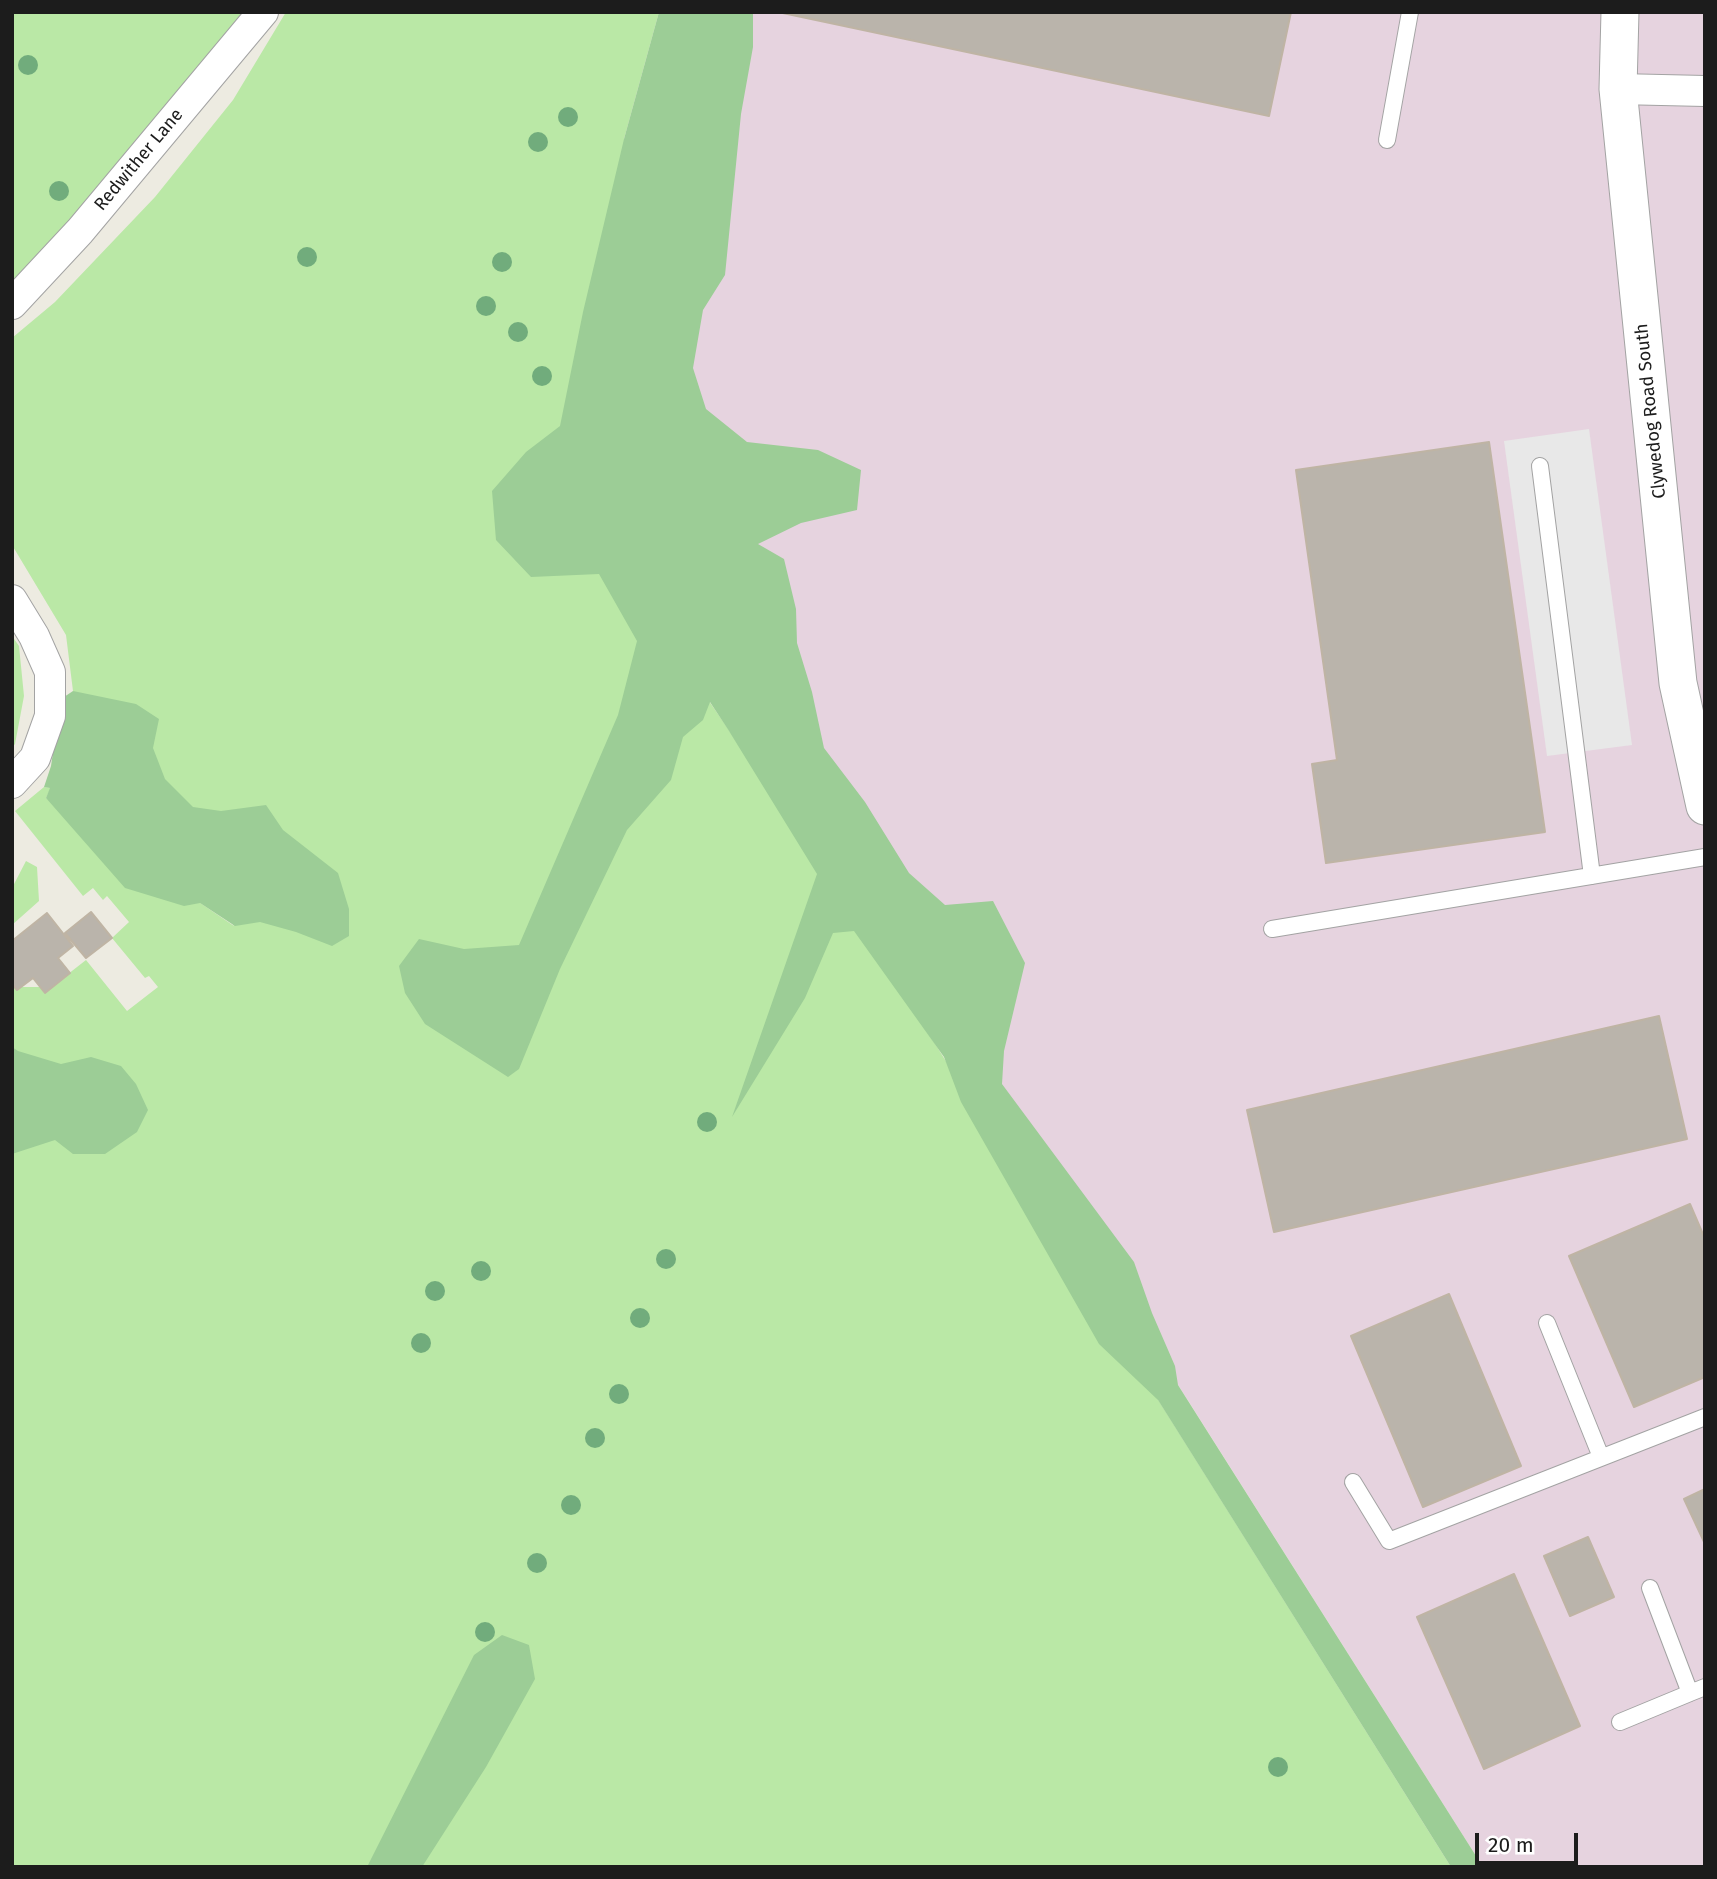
<!DOCTYPE html>
<html>
<head>
<meta charset="utf-8">
<style>
  body { margin:0 }
  #map { position:relative; width:1717px; height:1879px; overflow:hidden; background:#edebe1; font-family:"Fira Sans",sans-serif }
  canvas { display:block }
  .frame { position:absolute; inset:0; border:14px solid #1c1c1c; pointer-events:none }
  .scale { position:absolute; left:1475px; top:1833px; width:103px; height:32px; box-sizing:border-box; border:4px solid #1c1c1c; border-top:0; padding-left:9px; font-size:21px; line-height:24px; white-space:nowrap; color:#1c1c1c; -webkit-text-stroke:5px #fff; paint-order:stroke }
</style>
</head>
<body>
<div id="map">
<canvas width="1717" height="1879"></canvas>
<div class="frame"></div>
<div class="scale">20 m</div>
</div>
<script>
const ctx = document.querySelector('canvas').getContext('2d');
ctx.lineJoin = 'round';
function fill(path, color) { ctx.fillStyle = color; ctx.fill(path, 'evenodd'); }
const poly = rows => new Path2D(rows.map(r => 'M' + r).join(''));
function stroke(path, color, width, dash) { ctx.strokeStyle = color; ctx.lineWidth = width; ctx.lineCap = dash ? 'butt' : 'round'; ctx.setLineDash(dash || []); ctx.stroke(path); }
function label(font, color, halo, rows, align = 'center') {
  ctx.font = font + ' "Fira Sans",sans-serif'; ctx.lineWidth = 5; ctx.setLineDash([]); ctx.textBaseline = 'middle'; ctx.strokeStyle = halo; ctx.fillStyle = color; for (const [text, x, y, turn = 0] of rows) {
    ctx.save(); ctx.translate(x, y); ctx.rotate((+turn || 0) * Math.PI / 180); ctx.textAlign = isNaN(turn) ? turn : align; if (halo) ctx.strokeText(text, 0, 0); ctx.fillText(text, 0, 0); ctx.restore();
  }
}
fill(poly([
  [692,12,1705,12,1705,1867,1483,1867,1189,1402,570,443]
]), '#e6d3df');
fill(poly([
  [12,12,244,12,54,248,12,288],
  [286,12,659,12,624,139,687,669,838,889,1451,1867,12,1867,12,984,17,990,21,987,40,987,45,992,86,960,127,1011,158,987,149,976,145,978,112,938,129,922,107,896,103,900,93,888,83,896,15,811,44,787,51,788,46,798,234,926,73,691,66,635,12,545,12,338,55,302,155,197,233,100],
  [12,636,19,646,24,696,15,744,12,748],
  [26,861,37,867,39,901,12,925,12,888]
]), '#bae8a6');
fill(poly([
  [659,12,753,12,753,47,741,114,725,275,703,310,693,368,706,409,747,442,818,450,861,470,857,510,801,523,758,544,784,559,796,609,797,643,812,692,824,748,865,802,909,873,945,905,993,901,1025,963,1004,1051,1002,1084,1134,1262,1152,1313,1175,1366,1178,1385,1483,1867,1451,1867,1158,1400,1099,1344,961,1102,944,1057,854,931,833,933,805,998,732,1117,817,874,729,731,710,702,703,720,683,737,671,780,627,830,560,969,519,1069,508,1077,425,1024,405,993,399,966,419,939,464,949,519,945,618,715,637,641,599,574,531,577,496,540,492,491,526,452,560,426,583,312,624,139],
  [73,691,136,704,159,719,153,748,165,779,193,807,221,811,266,805,283,830,338,873,349,909,349,936,332,946,296,932,260,922,235,926,200,903,184,906,125,888,46,798,50,788,44,787,51,766,61,699],
  [12,1047,18,1051,61,1064,91,1057,121,1066,136,1084,148,1110,137,1132,105,1154,73,1154,55,1140,12,1154],
  [502,1635,529,1645,535,1679,486,1767,422,1867,367,1867,474,1655]
]), '#9ccd96');
fill(poly([
  [1589,429,1632,745,1547,756,1504,441]
]), '#e8e8e8');
const building = poly([
  [778,12,1291,12,1269,116,778,12],
  [1489,442,1545,832,1326,863,1312,764,1337,760,1296,470,1489,442],
  [91,912,112,938,86,958,65,933,91,912],
  [47,913,73,946,58,958,70,973,45,993,33,978,17,990,12,984,12,941,47,913],
  [1659,1016,1687,1139,1274,1232,1247,1110,1659,1016],
  [1690,1204,1705,1239,1705,1377,1634,1407,1569,1256,1690,1204],
  [1449,1294,1521,1466,1423,1507,1351,1336,1449,1294],
  [1705,1489,1705,1544,1684,1499,1705,1489],
  [1588,1537,1614,1597,1570,1616,1544,1556,1588,1537],
  [1514,1574,1580,1726,1484,1769,1417,1617,1514,1574]
]);
fill(building, '#bab4ab');
stroke(building, '#bfb4a4', 2);
const service = poly([
  [1387,140,1410,12],
  [1540,466,1592,876],
  [1272,929,1705,857],
  [1547,1323,1601,1457],
  [1353,1482,1389,1541,1705,1417],
  [1650,1588,1690,1693,1705,1687],
  [1620,1722,1690,1693]
]);
const minor = poly([
  [1618,89,1705,91],
  [12,304,80,231,263,12],
  [12,600,34,636,50,672,50,716,35,758,12,783]
]);
const tertiary = poly([
  [1620,12,1618,89,1678,683,1705,806]
]);
stroke(service, '#a3a3a3', 18);
stroke(minor, '#a3a3a3', 32);
stroke(tertiary, '#a3a3a3', 39);
stroke(service, '#fff', 16);
stroke(minor, '#fff', 30);
stroke(tertiary, '#fff', 37);
ctx.fillStyle = '#71ac7c';
for (const [x, y] of [
  [28,65],
  [568,117],
  [538,142],
  [59,191],
  [307,257],
  [502,262],
  [486,306],
  [518,332],
  [542,376],
  [707,1122],
  [666,1259],
  [481,1271],
  [435,1291],
  [640,1318],
  [421,1343],
  [619,1394],
  [595,1438],
  [571,1505],
  [537,1563],
  [485,1632],
  [1278,1767]
]) { ctx.beginPath(); ctx.arc(x, y, 10, 0, 2 * Math.PI); ctx.fill(); }
label('18px', '#1c1c1c', '#fff', [
  ["Redwither Lane",139,160,-50],
  ["Clywedog Road South",1651,411,-96]
]);
</script>
</body>
</html>
